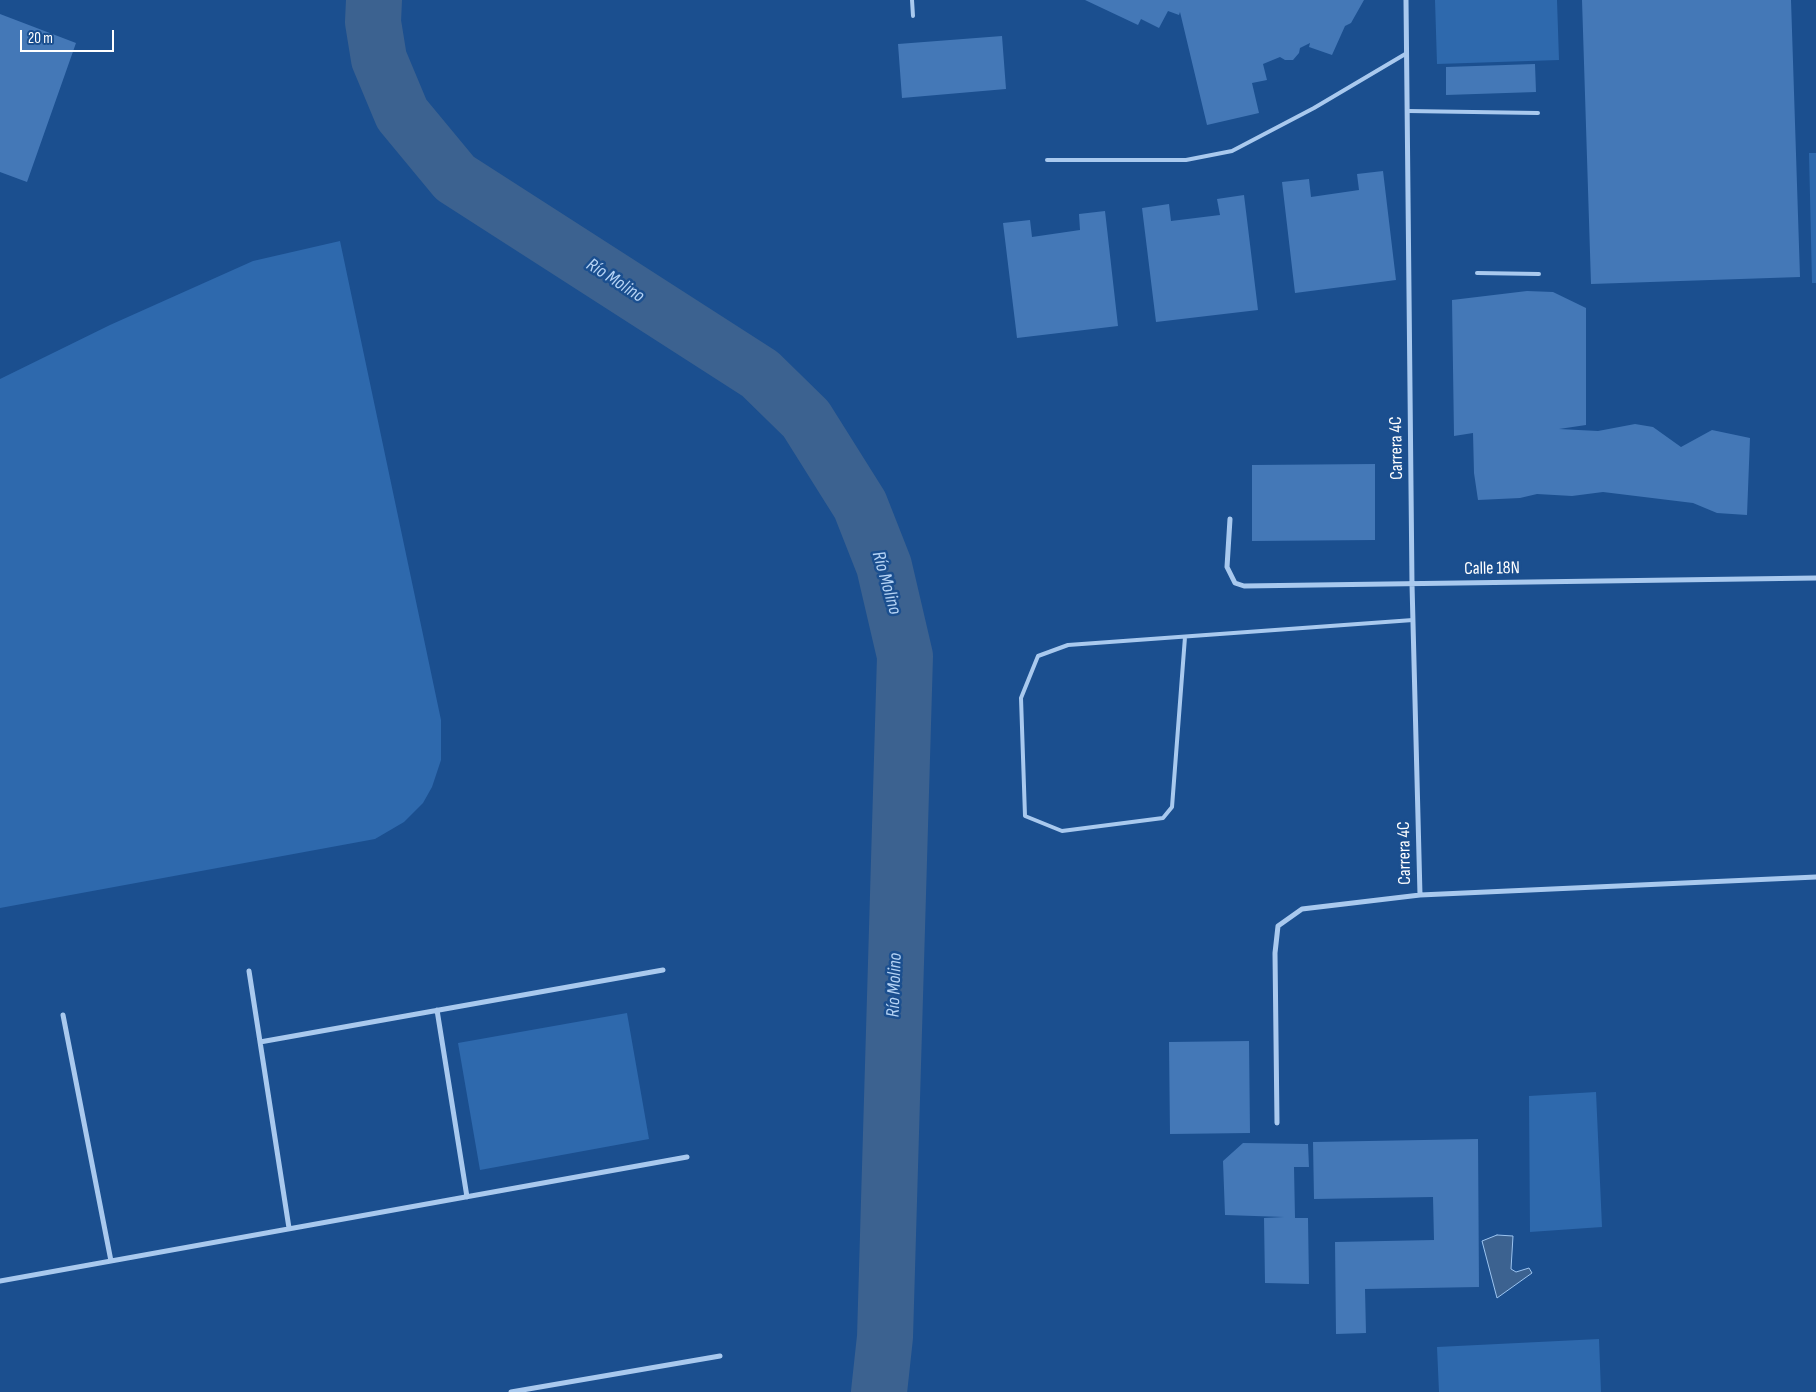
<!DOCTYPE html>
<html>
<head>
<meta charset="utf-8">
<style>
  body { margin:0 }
  #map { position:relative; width:1816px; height:1392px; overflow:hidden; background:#1b4f8f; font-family:"Sofia Sans Condensed",sans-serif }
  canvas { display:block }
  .scale { position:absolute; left:20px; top:30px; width:94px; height:22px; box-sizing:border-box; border:2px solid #fff; border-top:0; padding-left:6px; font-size:15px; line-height:18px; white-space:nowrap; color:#fff; -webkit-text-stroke:4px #1b4f8f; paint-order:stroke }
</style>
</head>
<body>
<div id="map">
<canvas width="1816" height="1392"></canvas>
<div class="scale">20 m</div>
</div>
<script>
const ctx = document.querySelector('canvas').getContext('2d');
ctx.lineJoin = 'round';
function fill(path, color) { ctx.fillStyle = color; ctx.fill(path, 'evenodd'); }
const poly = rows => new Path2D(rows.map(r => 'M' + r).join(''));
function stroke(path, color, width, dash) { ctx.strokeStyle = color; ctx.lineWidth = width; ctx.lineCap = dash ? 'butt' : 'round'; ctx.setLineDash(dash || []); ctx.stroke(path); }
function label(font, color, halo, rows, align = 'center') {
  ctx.font = font + ' "Sofia Sans Condensed",sans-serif'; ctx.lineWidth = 5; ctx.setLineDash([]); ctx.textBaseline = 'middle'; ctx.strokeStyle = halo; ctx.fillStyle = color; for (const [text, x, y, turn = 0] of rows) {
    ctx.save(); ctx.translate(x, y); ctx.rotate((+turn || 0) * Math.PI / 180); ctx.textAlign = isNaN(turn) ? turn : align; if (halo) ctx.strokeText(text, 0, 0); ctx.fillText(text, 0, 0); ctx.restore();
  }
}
fill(poly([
  [1435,0,1557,0,1559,60,1437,64],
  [1816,153,1816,283,1812,283,1809,153],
  [340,241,441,720,441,760,432,787,423,803,404,822,375,839,0,908,0,379,110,325,253,261],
  [627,1013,649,1139,480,1170,458,1043],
  [1596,1092,1602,1227,1530,1232,1529,1096],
  [1599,1339,1601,1392,1439,1392,1437,1347]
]), '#2e69ad');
const water = poly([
  [1497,1235,1513,1236,1511,1269,1516,1272,1529,1268,1532,1273,1497,1298,1482,1241,1497,1235]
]);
fill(water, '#3c6290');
stroke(water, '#9cc4f0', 1);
stroke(poly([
  [374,0,373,22,379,59,402,114,455,178,760,374,806,419,860,505,884,566,905,656,885,1337,879,1392]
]), '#3c6290', 56);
fill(poly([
  [1085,0,1364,0,1351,23,1345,26,1332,55,1309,47,1310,43,1300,48,1299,53,1293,60,1285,60,1280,57,1263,64,1267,80,1252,83,1259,113,1207,125,1180,12,1179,15,1168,11,1159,28,1141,19,1138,25],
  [1582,0,1791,0,1800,277,1591,284],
  [0,14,76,43,27,182,0,172],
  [1002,36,1006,89,902,98,898,44],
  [1535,64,1536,92,1446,95,1446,67],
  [1383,171,1396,280,1295,293,1282,182,1309,179,1311,197,1359,190,1357,174],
  [1244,195,1258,310,1156,322,1142,208,1169,204,1171,221,1220,215,1217,199],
  [1105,211,1118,326,1017,338,1003,223,1030,220,1032,237,1080,230,1079,214],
  [1527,291,1553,292,1586,308,1586,425,1559,429,1598,431,1635,424,1653,427,1681,447,1712,430,1750,438,1747,515,1717,513,1693,503,1603,492,1572,496,1537,494,1520,498,1478,500,1474,473,1473,433,1454,436,1452,300],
  [1375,464,1375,540,1252,541,1252,465],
  [1249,1041,1250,1133,1170,1134,1169,1042],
  [1478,1139,1479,1287,1365,1289,1366,1333,1336,1334,1335,1242,1434,1240,1433,1197,1314,1199,1313,1142],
  [1243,1143,1308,1144,1309,1167,1294,1167,1295,1218,1308,1218,1309,1284,1265,1283,1264,1218,1284,1217,1225,1215,1223,1161]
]), '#4478b7');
stroke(poly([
  [912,0,913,16],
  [1408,111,1538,113],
  [1047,160,1186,160,1232,151,1314,108,1407,53],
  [1477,273,1539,274],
  [1185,637,1172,807,1163,818,1062,831,1025,816,1021,698,1038,656,1068,645,1413,620]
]), '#a9c9ee', 4);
stroke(poly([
  [1406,0,1412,584,1420,895],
  [1230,519,1227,567,1235,583,1244,586,1816,578],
  [249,971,289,1228],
  [437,1010,467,1197],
  [63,1015,111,1261],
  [260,1042,663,970],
  [1277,1123,1275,953,1278,926,1302,909,1420,895,1816,877],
  [0,1281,687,1157],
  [511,1392,720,1356]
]), '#a9c9ee', 5);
label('18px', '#fff', '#1b4f8f', [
  ["Carrera 4C",1397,448,-91],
  ["Calle 18N",1492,569,-1],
  ["Carrera 4C",1405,853,-91]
]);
label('italic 19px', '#b5d3f5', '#1b4f8f', [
  ["Río Molino",615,281,33],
  ["Río Molino",886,583,74],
  ["Río Molino",895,985,-88]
]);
</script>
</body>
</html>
